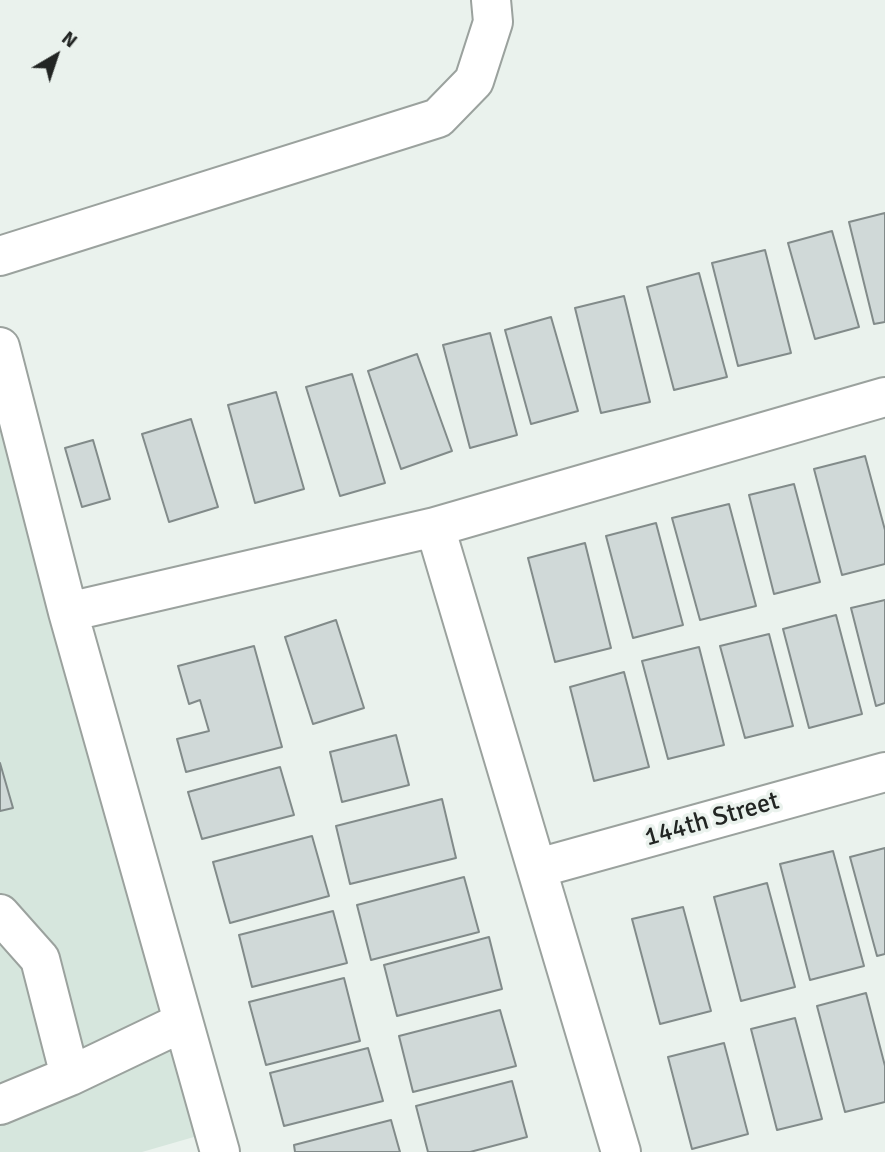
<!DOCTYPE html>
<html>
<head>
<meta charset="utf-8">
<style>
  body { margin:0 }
  #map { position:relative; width:885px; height:1152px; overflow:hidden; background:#eaf2ed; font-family:Signika,sans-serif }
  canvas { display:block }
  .north { position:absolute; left:21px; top:21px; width:70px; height:70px; -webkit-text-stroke:5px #eaf2ed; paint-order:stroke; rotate:39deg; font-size:19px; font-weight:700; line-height:28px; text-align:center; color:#222523 }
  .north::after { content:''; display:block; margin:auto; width:24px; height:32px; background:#222523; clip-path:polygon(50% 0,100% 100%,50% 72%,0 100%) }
</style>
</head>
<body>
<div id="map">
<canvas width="885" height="1152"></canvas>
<div class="north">N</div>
</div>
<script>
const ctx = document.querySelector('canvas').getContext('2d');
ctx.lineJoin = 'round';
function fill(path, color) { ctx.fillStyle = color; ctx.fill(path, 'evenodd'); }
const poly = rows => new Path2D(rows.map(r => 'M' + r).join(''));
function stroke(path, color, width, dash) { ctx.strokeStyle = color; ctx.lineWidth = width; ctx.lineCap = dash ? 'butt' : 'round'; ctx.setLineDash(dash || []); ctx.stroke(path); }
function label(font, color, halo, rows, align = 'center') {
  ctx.font = font + ' Signika,sans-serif'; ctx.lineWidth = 7; ctx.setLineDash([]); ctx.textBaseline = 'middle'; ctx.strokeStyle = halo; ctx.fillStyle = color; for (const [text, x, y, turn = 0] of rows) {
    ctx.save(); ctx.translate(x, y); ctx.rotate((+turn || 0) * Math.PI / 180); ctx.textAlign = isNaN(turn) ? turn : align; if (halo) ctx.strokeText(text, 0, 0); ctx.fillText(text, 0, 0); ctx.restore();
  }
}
fill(poly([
  [0,375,225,1128,142,1152,0,1152]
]), '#d6e6dd');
const building = poly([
  [885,213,885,322,874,324,849,222,885,213],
  [832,231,859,327,815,339,788,243,832,231],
  [765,250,791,353,738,366,712,263,765,250],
  [699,273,727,377,674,390,647,287,699,273],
  [624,296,650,402,601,413,575,308,624,296],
  [551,317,578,411,531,424,505,330,551,317],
  [490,333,517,435,470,448,443,345,490,333],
  [417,354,452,451,401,469,368,371,417,354],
  [352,374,385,483,340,496,306,387,352,374],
  [276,392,304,489,255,503,228,405,276,392],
  [191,419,218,507,169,522,142,434,191,419],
  [93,440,110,499,82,507,65,448,93,440],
  [865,456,885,530,885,564,842,575,814,469,865,456],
  [794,484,820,582,774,594,749,495,794,484],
  [729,504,756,606,700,620,672,518,729,504],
  [656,523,683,625,633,638,606,536,656,523],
  [585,543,611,648,555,662,528,558,585,543],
  [885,600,885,703,876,706,851,608,885,600],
  [836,615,862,714,809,728,783,629,836,615],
  [336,620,364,708,313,724,285,637,336,620],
  [769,634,793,726,745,738,720,646,769,634],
  [254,646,282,747,186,772,177,739,209,731,200,700,189,704,178,666,254,646],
  [699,647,724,745,668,759,642,661,699,647],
  [624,672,649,767,594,781,570,687,624,672],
  [396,735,409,785,342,802,330,752,396,735],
  [0,763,13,808,0,811,0,763],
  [280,767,294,815,202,839,188,792,280,767],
  [442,799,456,858,350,884,336,826,442,799],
  [312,836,329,896,230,923,213,862,312,836],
  [885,848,885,954,877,956,850,857,885,848],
  [833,851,864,966,810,980,780,864,833,851],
  [464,877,479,932,371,960,357,905,464,877],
  [767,883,795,987,741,1001,714,897,767,883],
  [683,907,711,1011,660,1024,632,919,683,907],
  [333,911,347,963,252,987,239,935,333,911],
  [489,937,502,989,397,1016,384,965,489,937],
  [344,978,360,1041,266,1065,249,1002,344,978],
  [866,993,885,1066,885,1102,845,1112,817,1006,866,993],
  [500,1010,516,1066,413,1092,399,1036,500,1010],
  [795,1018,822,1119,777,1130,751,1029,795,1018],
  [724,1043,748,1134,692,1149,668,1057,724,1043],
  [368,1048,383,1101,284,1126,270,1073,368,1048],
  [512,1081,527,1137,470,1152,428,1152,416,1106,512,1081],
  [391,1120,400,1152,295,1152,294,1145,391,1120]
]);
fill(building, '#d0d9d8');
stroke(building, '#828b8a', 2);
const minor = poly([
  [0,256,438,118,474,81,493,22,491,0],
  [0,347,68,612,220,1152],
  [435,527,621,1152],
  [68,612,435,527,885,397],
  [538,868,885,772],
  [0,914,40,959,70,1076],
  [0,1105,70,1076,183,1022]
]);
stroke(minor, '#9ba29e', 42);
stroke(minor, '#fff', 38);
label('26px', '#222523', '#eaf2ed', [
  ["144th Street",712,820,-16]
]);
</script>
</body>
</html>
